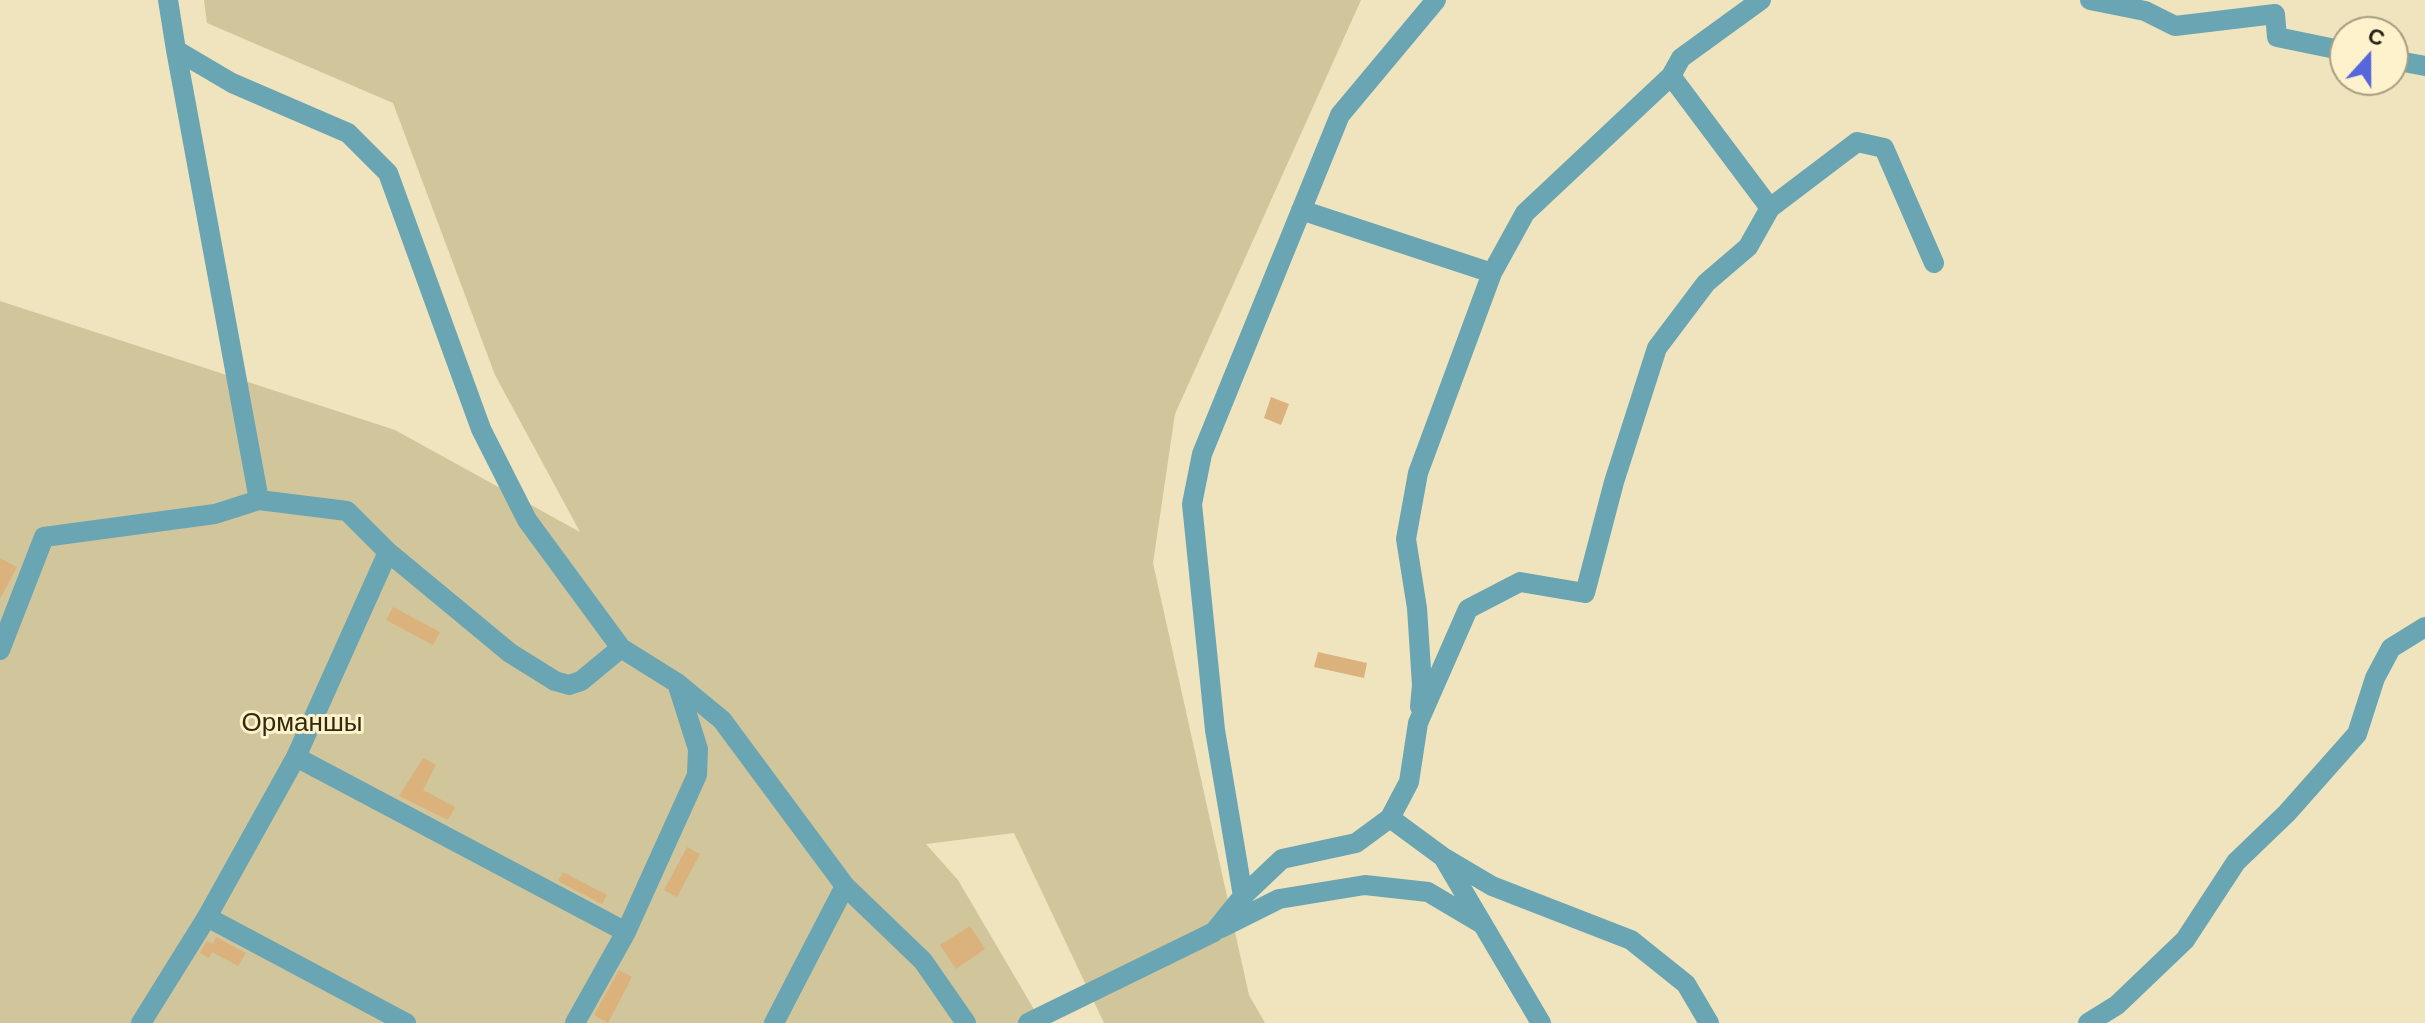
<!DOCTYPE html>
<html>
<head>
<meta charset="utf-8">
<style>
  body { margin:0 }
  #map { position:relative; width:2425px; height:1023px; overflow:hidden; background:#f0e4be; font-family:Barlow,sans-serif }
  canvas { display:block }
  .north { position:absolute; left:2329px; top:16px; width:80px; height:80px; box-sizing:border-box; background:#fdf2cb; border:2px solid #a79e81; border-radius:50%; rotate:21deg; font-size:22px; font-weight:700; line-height:32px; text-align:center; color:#252113 }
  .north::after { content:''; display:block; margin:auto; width:28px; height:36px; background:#5666dc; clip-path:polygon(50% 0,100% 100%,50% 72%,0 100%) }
</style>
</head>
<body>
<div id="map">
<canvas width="2425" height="1023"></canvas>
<div class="north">С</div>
</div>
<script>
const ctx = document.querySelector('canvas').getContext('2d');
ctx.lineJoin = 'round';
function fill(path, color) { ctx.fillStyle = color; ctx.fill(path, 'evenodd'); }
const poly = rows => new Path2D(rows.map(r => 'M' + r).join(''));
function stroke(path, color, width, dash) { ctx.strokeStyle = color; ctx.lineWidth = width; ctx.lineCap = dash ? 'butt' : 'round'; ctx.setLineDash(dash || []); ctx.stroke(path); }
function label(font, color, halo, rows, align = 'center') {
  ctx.font = font + ' Barlow,sans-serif'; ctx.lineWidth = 6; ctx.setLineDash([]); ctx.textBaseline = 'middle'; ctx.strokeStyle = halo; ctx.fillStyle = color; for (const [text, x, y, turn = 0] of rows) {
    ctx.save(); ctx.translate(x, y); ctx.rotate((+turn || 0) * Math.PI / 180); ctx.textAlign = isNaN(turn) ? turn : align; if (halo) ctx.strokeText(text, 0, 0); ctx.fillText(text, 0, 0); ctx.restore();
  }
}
fill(poly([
  [204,0,1361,0,1175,414,1153,563,1249,995,1265,1023,1104,1023,1014,833,926,844,958,880,1042,1023,0,1023,0,301,395,430,580,532,495,375,393,103,207,23]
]), '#d1c59c');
fill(poly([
  [1271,397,1289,404,1281,425,1264,418],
  [0,558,17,567,0,599],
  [393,607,440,632,433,645,386,620],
  [1318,652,1367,663,1364,678,1314,667],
  [423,758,436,765,423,790,455,807,448,820,399,796],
  [687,847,700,854,677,897,664,890],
  [563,872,607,895,602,904,558,881],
  [970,926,985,949,956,969,940,945],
  [216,937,246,953,238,966,212,952,209,958,200,953,207,941,213,944],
  [619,970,632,977,608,1023,594,1015]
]), '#dbb27c');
stroke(poly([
  [168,0,176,50,232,83,348,133,388,173,481,429,527,520,621,648,677,683,722,720,845,886,923,961,966,1023],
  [2090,0,2145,11,2175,26,2275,14,2277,37,2345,51],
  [176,50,259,500],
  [2393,60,2425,66],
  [1671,76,1681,58,1761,0],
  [1770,208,1857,142,1884,148,1934,263],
  [0,650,44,537,215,514,259,500,347,511,388,552,510,653,555,681,569,685,581,681,621,648],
  [1420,707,1422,685,1417,608,1406,539,1418,473,1492,273],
  [296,757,626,932],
  [1390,818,1443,857,1541,1023],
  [1443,857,1492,886,1631,940,1686,984,1709,1023],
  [1243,896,1282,859,1356,843,1390,818,1409,782,1418,723,1468,609,1520,582,1585,593,1614,482,1657,348,1706,283,1748,247,1770,208,1671,76,1525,213,1492,273,1301,210],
  [207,917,406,1023],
  [1221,928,1279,899,1365,885,1428,892,1482,924],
  [141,1023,207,917,296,757,388,552],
  [575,1023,626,932,697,775,698,749,677,683],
  [774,1023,845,886],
  [1028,1023,1214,932,1243,896,1215,730,1192,504,1202,454,1340,115,1436,0],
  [2088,1023,2117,1005,2185,940,2236,862,2287,813,2357,734,2375,678,2391,648,2425,627]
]), '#69a5b3', 20);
label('26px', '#332a0d', '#fdf2cb', [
  ["Орманшы",302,722]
]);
</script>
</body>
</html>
